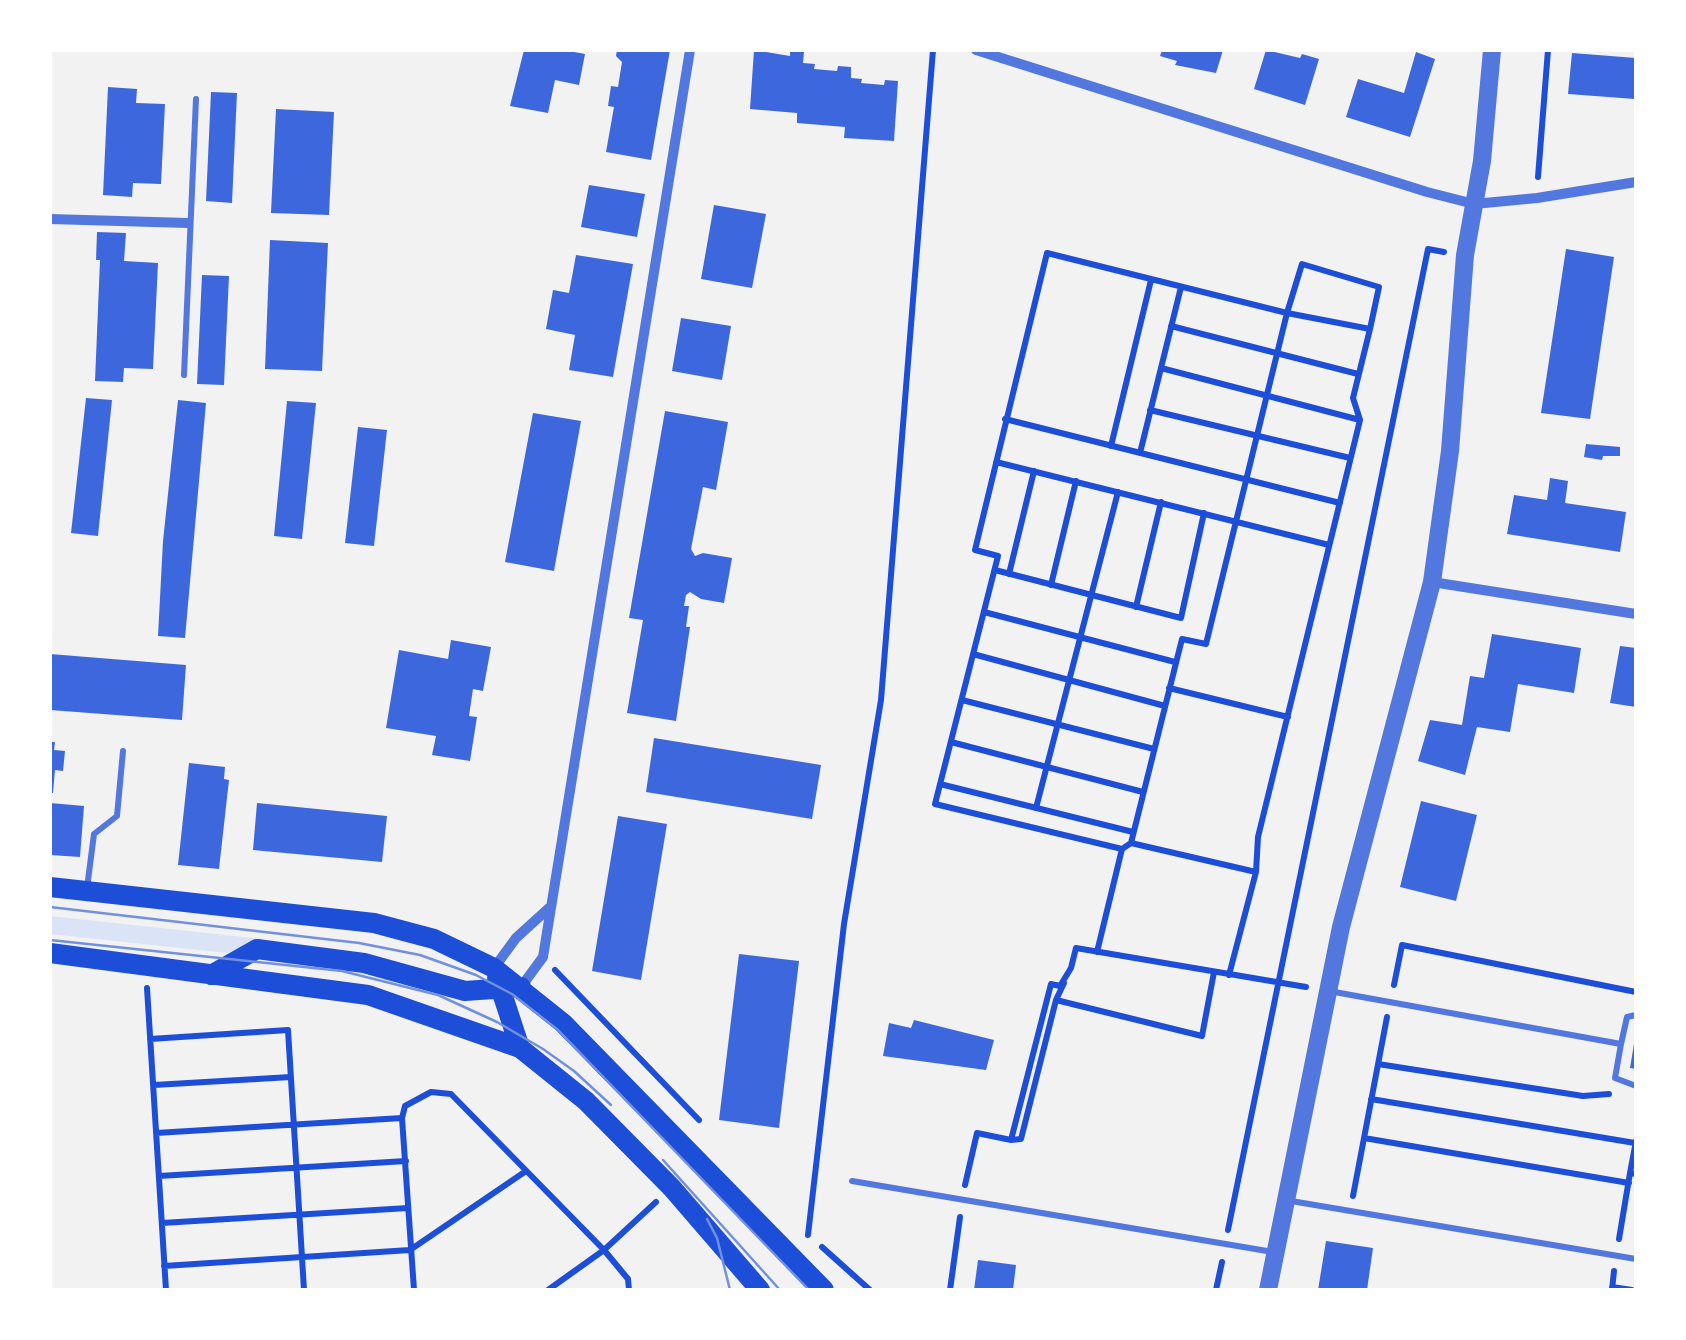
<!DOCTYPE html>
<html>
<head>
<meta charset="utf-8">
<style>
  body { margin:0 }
  #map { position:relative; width:1686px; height:1340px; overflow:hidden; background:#f2f2f2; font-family:"Golos Text",sans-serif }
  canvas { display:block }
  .frame { position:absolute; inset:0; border:52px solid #fff; pointer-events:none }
</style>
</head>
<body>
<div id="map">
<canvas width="1686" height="1340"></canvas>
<div class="frame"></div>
</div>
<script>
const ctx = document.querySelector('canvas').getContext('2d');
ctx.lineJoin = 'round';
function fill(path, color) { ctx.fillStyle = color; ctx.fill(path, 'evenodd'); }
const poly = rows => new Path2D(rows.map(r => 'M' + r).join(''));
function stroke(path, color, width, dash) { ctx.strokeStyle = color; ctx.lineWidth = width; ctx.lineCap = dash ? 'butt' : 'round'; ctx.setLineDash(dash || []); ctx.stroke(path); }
fill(poly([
  [50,916,263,939,227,953,50,934]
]), '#dbe4f7');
fill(poly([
  [524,50,563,50,585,54,579,85,555,80,548,113,510,106],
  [617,50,670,50,651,160,606,152,614,107,608,106,611,86,618,87,622,62,616,56],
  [754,50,790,56,790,52,804,52,803,63,815,64,814,69,837,71,838,66,851,67,851,78,862,79,861,83,884,85,885,80,898,81,894,141,844,138,845,127,797,123,797,113,750,109],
  [1162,50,1223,50,1216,73,1175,65,1177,61,1160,56],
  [1266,50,1300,58,1302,54,1319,59,1305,105,1254,89],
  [1416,52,1435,59,1410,137,1346,117,1358,79,1404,93],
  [1572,53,1636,58,1635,99,1568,94],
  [108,87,137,89,136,103,165,104,161,184,133,183,132,197,103,195],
  [211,92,237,93,232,203,206,201],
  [276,109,334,112,329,215,271,213],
  [589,185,645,194,637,237,581,227],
  [714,205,766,214,752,288,701,279],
  [97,232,126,233,124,261,158,263,153,369,124,368,123,382,95,381,100,260,96,260],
  [270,240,328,243,322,371,265,369],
  [1566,249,1614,257,1590,419,1541,413],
  [576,255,633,264,613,377,569,370,575,335,546,329,553,290,569,293],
  [202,275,229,276,224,385,197,384],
  [681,318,731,326,722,380,672,371],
  [86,398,112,400,98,536,71,533],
  [178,400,206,403,185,638,158,636,163,541],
  [287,401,316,403,302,539,274,536],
  [665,411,728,422,716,490,703,487,691,549,695,556,703,553,732,558,728,581,724,603,701,599,690,592,686,595,684,606,689,606,686,627,690,627,676,721,627,713,643,620,629,618],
  [533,413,581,421,554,571,505,562],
  [358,427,387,430,374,546,345,543],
  [1586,444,1620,447,1620,456,1603,456,1602,460,1584,457],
  [1550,478,1568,481,1565,503,1626,512,1620,552,1507,534,1514,495,1547,500],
  [1492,634,1581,648,1574,693,1518,684,1510,732,1477,727,1465,775,1418,761,1430,720,1462,725,1470,676,1484,678],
  [451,640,491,647,483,691,473,689,469,716,477,717,470,761,432,755,436,736,386,728,399,650,448,659],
  [1620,646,1636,648,1636,707,1610,703],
  [50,654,186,665,182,720,50,710],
  [654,738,821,765,812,819,646,792],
  [50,742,55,742,54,750,65,751,63,771,55,770,53,793,50,793],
  [189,763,225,767,224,779,229,780,219,869,178,865],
  [1421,801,1477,815,1456,901,1400,887],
  [50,803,84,806,80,857,50,855],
  [257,803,387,816,382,862,253,850],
  [618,816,667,824,641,980,592,971],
  [739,954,799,961,779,1128,719,1120],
  [914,1020,994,1040,986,1070,883,1056,889,1023,911,1028],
  [1634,1044,1636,1044,1636,1069,1630,1068],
  [1326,1241,1373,1248,1367,1290,1318,1290],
  [978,1260,1016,1265,1013,1290,974,1290]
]), '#3d67dc');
stroke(poly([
  [1538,177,1548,50],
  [1171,326,1358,374],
  [1161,368,1360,420],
  [1150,410,1350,458],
  [1005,419,1340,503],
  [1111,446,1151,280],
  [1140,453,1181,287],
  [996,462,1329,545],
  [995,570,1181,618,1204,513],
  [1009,574,1034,471],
  [1051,585,1076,481],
  [1136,607,1161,502],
  [984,612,1175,662],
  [973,654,1165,706],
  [1169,688,1288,717],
  [962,700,1154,749],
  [951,742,1143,792],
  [940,784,1133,832],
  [1036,808,1118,492],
  [1131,843,1256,872,1229,975],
  [1256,872,1258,837,1360,420,1353,398,1370,329,1287,313,1302,264,1379,287,1370,329],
  [1097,952,1122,849,935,804,998,556,975,550,1047,253,1287,313,1206,644,1182,639,1131,843,1122,849],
  [555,970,699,1120],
  [1394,985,1402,945,1636,992],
  [147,988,166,1290],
  [1056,1000,1202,1036,1214,972],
  [150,1039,288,1030,304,1290],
  [1378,1064,1583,1096,1609,1094],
  [154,1085,291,1077],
  [1371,1099,1635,1143],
  [156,1133,402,1118],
  [1364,1138,1629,1183],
  [1011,1140,1021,1139,1056,1000,1064,983],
  [1636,1141,1630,1173,1636,1174],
  [159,1176,406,1161],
  [965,1185,977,1133,1011,1140,1051,984,1060,986,1071,968,1076,948,1306,987],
  [1353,1196,1387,1017],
  [162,1223,408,1208],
  [1228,1230,1428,249,1444,252],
  [808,1235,844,924,881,700,933,50],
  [1619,1239,1630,1173],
  [822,1247,870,1290],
  [164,1266,410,1250,526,1171],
  [1612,1287,1632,1290],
  [414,1290,402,1118,405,1106,431,1092,451,1094,604,1250,628,1279,629,1290],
  [548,1290,604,1250,656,1202],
  [950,1290,960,1217],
  [1216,1290,1222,1262],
  [1612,1290,1614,1271]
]), '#1d4ed8', 6);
stroke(poly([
  [184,375,196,99],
  [87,888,94,834,117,816,123,751],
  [1329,991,1621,1044,1615,1078,1636,1086],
  [1621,1044,1627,1017,1636,1015],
  [852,1181,1273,1252],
  [1291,1201,1636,1259]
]), '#5277de', 6);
stroke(poly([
  [976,50,1427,192,1474,204,1537,198,1636,182],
  [50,219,188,223],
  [1432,582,1636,614],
  [494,968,516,938,549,908],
  [521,987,543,957,690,50]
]), '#5277de', 10);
stroke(poly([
  [1268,1290,1341,927,1432,582,1450,451,1465,255,1482,161,1492,50]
]), '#5277de', 18);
stroke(poly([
  [50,887,374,923,434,939,494,968,563,1023,824,1290],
  [50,953,368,995,520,1048,586,1101,672,1188,760,1290],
  [211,975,257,949,364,963,465,991,521,987],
  [497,978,520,1048]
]), '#1d4ed8', 20);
stroke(poly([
  [50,907,359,943,420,955,476,975,512,994,558,1030,809,1290],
  [50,940,342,971,438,995,497,1022,543,1049,574,1071,611,1105],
  [663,1160,780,1290],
  [707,1219,717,1238,730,1290]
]), '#7290e2', 2.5);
</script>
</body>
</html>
